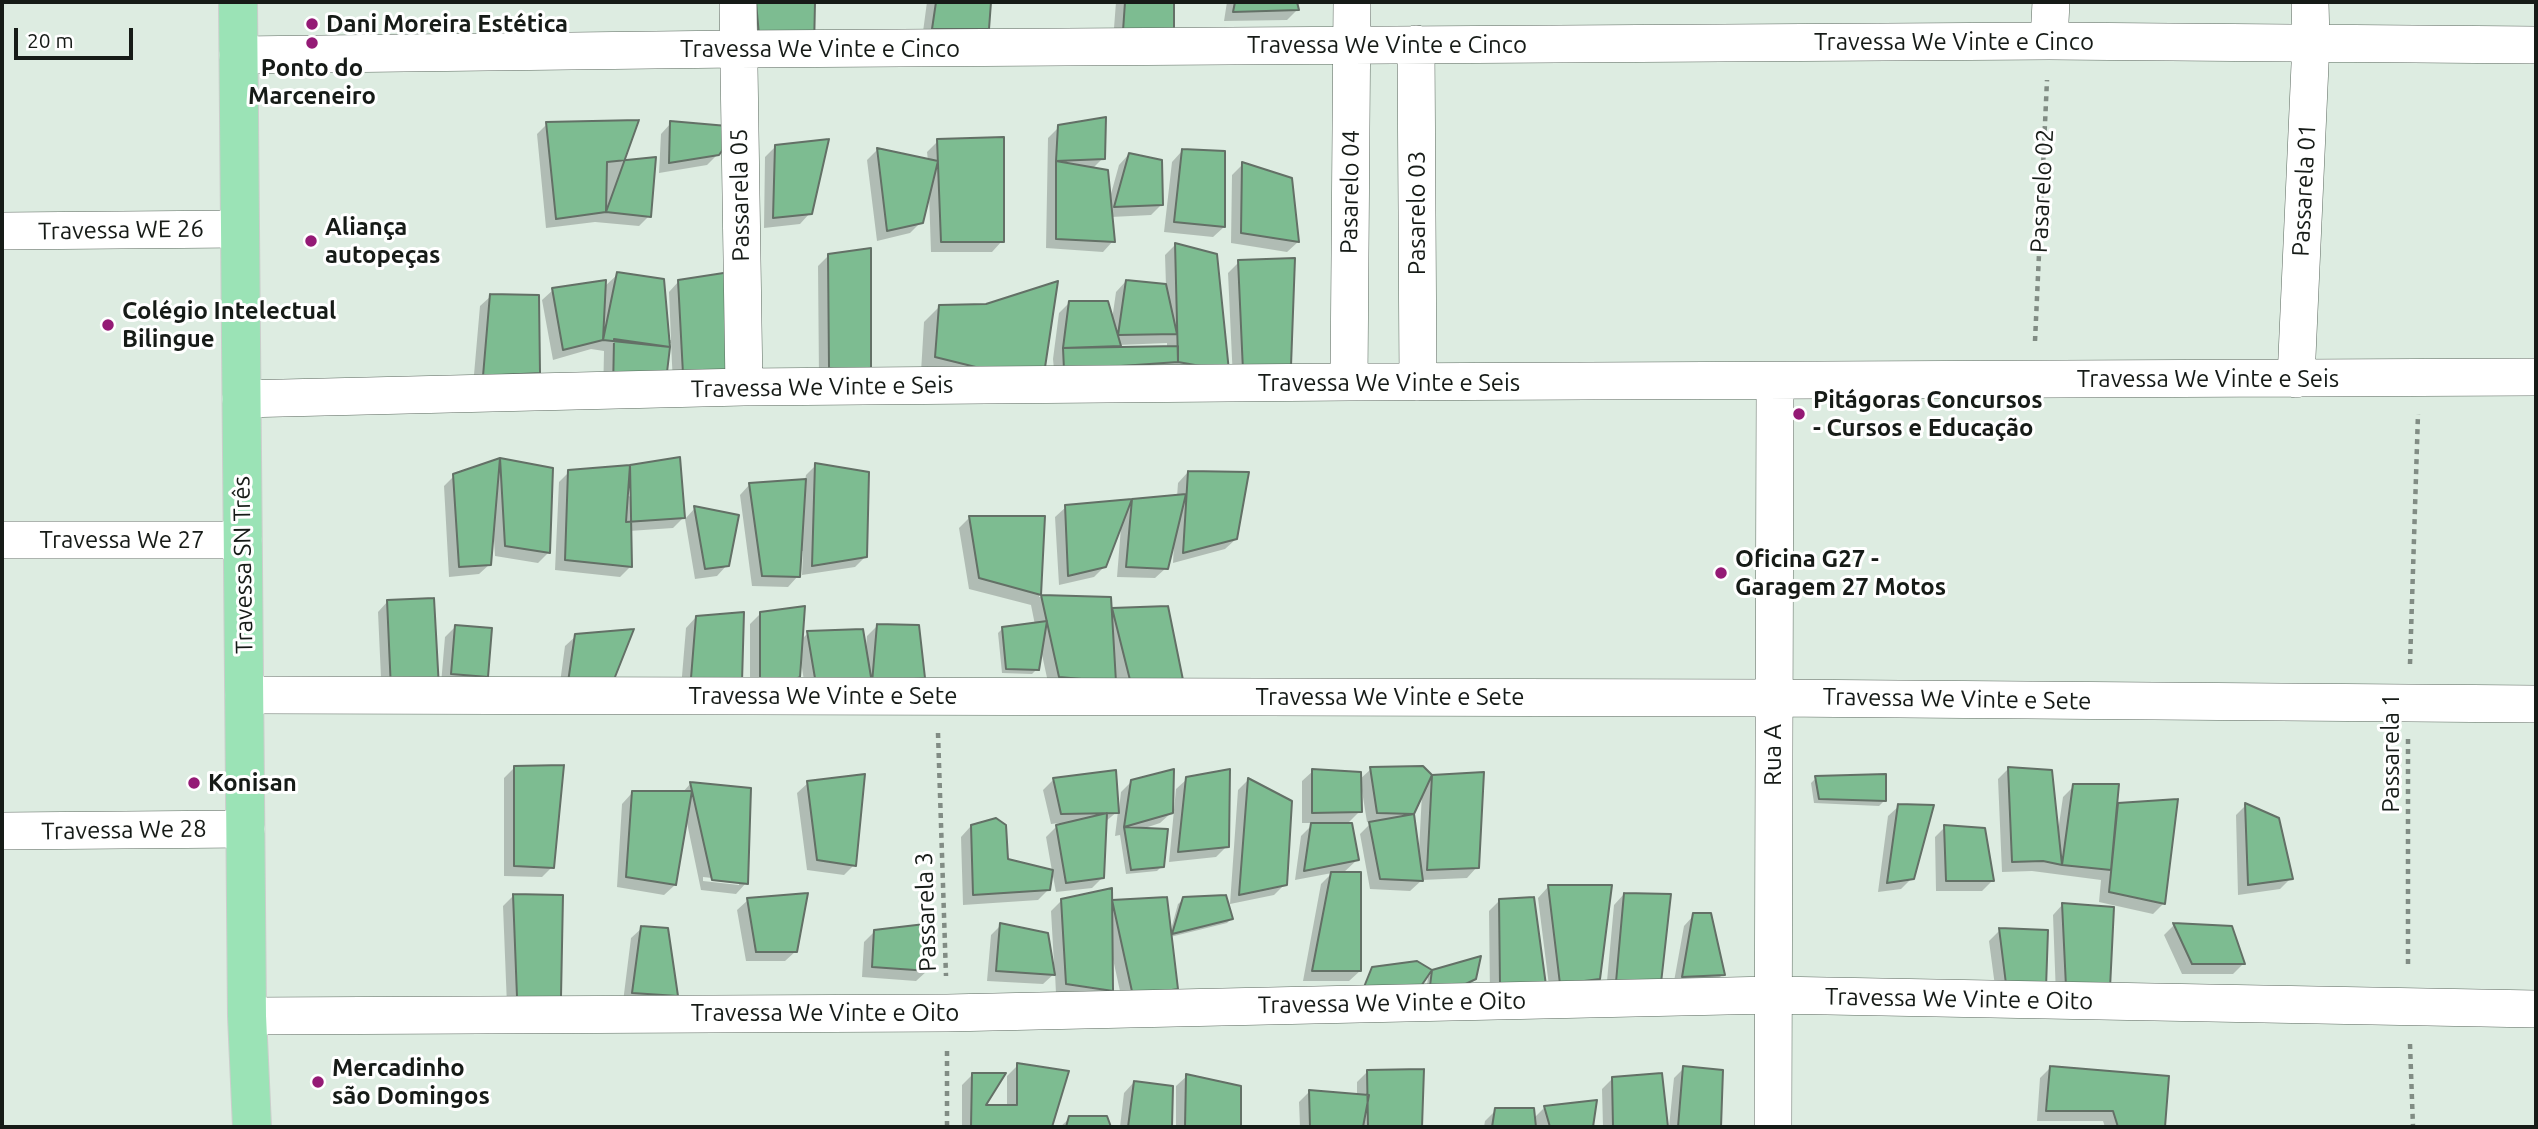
<!DOCTYPE html>
<html>
<head>
<meta charset="utf-8">
<style>
  body { margin:0 }
  #map { position:relative; width:2538px; height:1129px; overflow:hidden; background:#ddece1; font-family:Ubuntu,sans-serif }
  canvas { display:block }
  .frame { position:absolute; inset:0; border:4px solid #161b17; pointer-events:none }
  .scale { position:absolute; left:14px; top:28px; width:119px; height:32px; box-sizing:border-box; border:4px solid #161b17; border-top:0; padding-left:9px; font-size:21px; line-height:24px; white-space:nowrap; color:#161b17; -webkit-text-stroke:5px #fff; paint-order:stroke }
</style>
</head>
<body>
<div id="map">
<canvas width="2538" height="1129"></canvas>
<div class="frame"></div>
<div class="scale">20 m</div>
</div>
<script>
const ctx = document.querySelector('canvas').getContext('2d');
ctx.lineJoin = 'round';
function fill(path, color) { ctx.fillStyle = color; ctx.fill(path, 'evenodd'); }
const poly = rows => new Path2D(rows.map(r => 'M' + r).join(''));
function stroke(path, color, width, dash) { ctx.strokeStyle = color; ctx.lineWidth = width; ctx.lineCap = dash ? 'butt' : 'round'; ctx.setLineDash(dash || []); ctx.stroke(path); }
function label(font, color, halo, rows, align = 'center') {
  ctx.font = font + ' Ubuntu,sans-serif'; ctx.lineWidth = 6; ctx.setLineDash([]); ctx.textBaseline = 'middle'; ctx.strokeStyle = halo; ctx.fillStyle = color; for (const [text, x, y, turn = 0] of rows) {
    ctx.save(); ctx.translate(x, y); ctx.rotate((+turn || 0) * Math.PI / 180); ctx.textAlign = isNaN(turn) ? turn : align; if (halo) ctx.strokeText(text, 0, 0); ctx.fillText(text, 0, 0); ctx.restore();
  }
}
fill(poly([
  [745,2,813,2,812,48,749,45],
  [927,2,989,2,987,28,977,39,922,39],
  [1116,2,1173,2,1172,34,1113,41],
  [1227,2,1295,2,1297,10,1287,20,1224,21],
  [671,123,718,154,707,165,659,173,661,134],
  [547,124,623,162,649,216,639,226,595,222,546,228,537,134],
  [1059,127,1103,158,1092,169,1109,201,1119,165,1129,154,1161,205,1151,215,1111,217,1113,241,1103,252,1046,248,1048,138],
  [938,141,1002,241,992,252,931,252,929,194,921,222,910,233,877,241,867,160,877,150,928,161,927,152],
  [776,146,810,213,800,224,764,228,765,157],
  [1182,151,1224,227,1213,237,1164,232,1172,162],
  [1243,164,1290,179,1298,242,1287,252,1231,243,1232,175],
  [1175,245,1227,371,1055,380,1053,359,1059,313,1070,302,1112,320,1116,292,1126,281,1166,286,1165,255],
  [1167,343,1167,348,1120,348,1119,345],
  [829,255,870,376,819,378,818,266],
  [1239,262,1289,365,1233,380,1228,273],
  [618,274,668,340,671,340,669,292,679,281,730,373,673,384,671,343,669,343,603,400,604,351,591,349,553,360,542,300,553,290,604,287],
  [491,296,539,372,528,383,473,386,480,306],
  [940,306,1027,389,921,372,924,322],
  [500,460,551,469,548,553,538,563,495,556,494,540,491,540,490,564,479,574,449,577,444,486,454,476],
  [816,465,866,556,855,567,802,575,803,551,800,551,798,576,788,587,752,586,740,495,750,484,805,481,806,475],
  [569,472,683,518,673,528,629,531,630,567,620,577,555,570,559,482],
  [1188,472,1236,539,1225,549,1173,563,1174,543,1166,568,1155,578,1117,577,1121,527,1105,566,1094,577,1059,585,1055,517,1066,507,1177,497,1178,483],
  [695,508,727,565,717,576,695,579,685,519],
  [1043,517,1039,597,1109,599,1110,610,1166,608,1181,679,1119,689,1115,673,1049,687,1041,650,1037,669,1032,674,1002,673,998,633,1003,628,1035,625,1031,605,969,589,959,528,969,518],
  [432,599,382,700,378,612,388,601],
  [761,613,801,640,808,633,866,648,867,636,877,626,923,677,808,706,801,662,750,705,750,624],
  [696,617,740,682,681,688,686,628],
  [455,627,486,676,476,687,441,684,445,637],
  [631,631,557,705,565,646,576,636],
  [515,767,552,867,542,877,504,876,504,778],
  [1423,768,1432,777,1482,774,1477,867,1467,878,1422,880,1410,891,1370,889,1360,834,1371,823,1367,822,1362,791,1359,791,1360,811,1346,825,1357,860,1343,873,1360,971,1349,981,1303,981,1321,884,1332,873,1295,880,1301,836,1314,823,1302,823,1302,781,1313,771,1359,780,1371,769],
  [1422,793,1419,851,1417,851,1412,814],
  [2008,769,2058,831,2063,797,2074,786,2115,805,2176,801,2164,903,2153,914,2099,902,2101,880,2032,871,2002,872,1998,779],
  [1816,778,1884,801,1879,806,1814,803,1811,783],
  [1054,779,1119,809,1121,792,1132,781,1171,813,1160,823,1142,829,1162,866,1157,871,1126,874,1120,835,1115,836,1118,811,1105,822,1103,877,1092,888,1056,892,1052,871,1049,889,1038,900,963,905,961,837,971,826,1007,860,1052,871,1046,837,1060,823,1051,824,1043,790],
  [1187,779,1227,846,1216,857,1169,862,1176,789],
  [1248,780,1285,884,1274,895,1230,904,1238,790],
  [691,783,746,883,736,894,701,890,686,818,675,885,664,895,617,887,622,804,632,793,682,793],
  [703,877,739,881,739,885,703,881],
  [808,783,854,865,844,875,807,870,797,793],
  [2246,805,2291,878,2280,889,2238,895,2236,815],
  [1899,806,1912,878,1901,889,1878,892,1888,816],
  [1945,827,1992,881,1982,891,1936,891,1935,837],
  [1548,887,1598,978,1587,989,1550,994,1538,898],
  [1624,894,1660,982,1606,992,1614,905],
  [513,896,559,996,507,1006,503,906],
  [1165,899,1170,933,1178,904,1184,899,1231,919,1227,923,1170,937,1176,988,1166,998,1123,1005,1113,959,1111,990,1101,1000,1056,994,1055,973,1043,984,987,981,991,935,1001,925,1054,964,1051,911,1062,900,1111,902],
  [748,900,796,951,785,961,746,961,737,910],
  [1500,900,1546,999,1490,996,1489,911],
  [2063,904,2108,987,2056,996,2053,915],
  [1694,915,1723,974,1712,985,1673,987,1684,926],
  [2174,925,2243,964,2233,974,2182,974,2164,935],
  [642,928,676,995,665,1006,623,1002,631,938],
  [2000,930,2046,932,1998,1009,1989,941],
  [875,931,927,971,916,981,862,977,864,942],
  [1479,959,1425,1002,1428,977,1433,972],
  [1018,1065,1067,1072,1050,1127,962,1127,962,1085,973,1074,983,1107,1007,1107,1007,1076],
  [1684,1068,1721,1072,1719,1127,1669,1127,1674,1078],
  [2050,1068,2167,1077,2163,1127,2105,1127,2103,1121,2037,1121,2040,1078],
  [1422,1070,1421,1127,1300,1127,1299,1102,1309,1092,1357,1096,1357,1082,1367,1072],
  [1661,1074,1667,1127,1603,1127,1602,1089,1612,1079],
  [1187,1076,1239,1088,1239,1127,1176,1127,1176,1086],
  [1134,1082,1171,1088,1170,1127,1120,1127,1124,1093],
  [1595,1102,1591,1127,1537,1127,1536,1124,1534,1127,1484,1127,1485,1121,1496,1110,1533,1119,1544,1108],
  [1070,1118,1106,1118,1109,1127,1060,1127]
]), '#0003');
const building = poly([
  [756,2,815,2,814,49,759,35,756,2],
  [936,2,991,2,989,29,932,29,936,2],
  [1125,2,1174,2,1174,35,1123,31,1125,2],
  [1235,2,1297,2,1299,10,1233,12,1235,2],
  [1106,117,1105,159,1056,161,1058,125,1106,117],
  [639,120,606,212,556,219,546,122,639,120],
  [670,121,739,127,719,155,669,163,670,121],
  [1004,137,1004,242,941,242,937,139,1004,137],
  [829,139,812,214,773,218,775,145,829,139],
  [877,148,938,161,923,223,887,231,877,148],
  [1182,149,1225,151,1225,227,1174,222,1182,149],
  [1129,153,1162,160,1163,205,1114,207,1129,153],
  [656,157,651,217,606,212,607,162,656,157],
  [1056,161,1108,170,1115,242,1056,239,1056,161],
  [1242,162,1292,178,1299,242,1241,233,1242,162],
  [1175,243,1217,254,1229,371,1178,362,1175,243],
  [871,248,871,377,829,368,828,254,871,248],
  [1295,258,1291,366,1243,371,1238,260,1295,258],
  [617,272,664,279,670,347,603,340,617,272],
  [730,272,732,374,683,374,678,280,730,272],
  [606,280,603,340,563,350,552,288,606,280],
  [1126,280,1166,284,1177,334,1118,335,1126,280],
  [1058,281,1044,374,992,371,935,357,939,305,986,304,1058,281],
  [490,294,539,295,540,373,483,376,490,294],
  [1069,301,1108,301,1121,346,1063,348,1069,301],
  [614,339,670,347,665,389,613,391,614,339],
  [1178,346,1178,362,1064,370,1063,348,1178,346],
  [680,457,685,518,626,522,630,465,680,457],
  [500,458,553,468,550,553,505,546,500,458],
  [500,458,491,565,459,567,453,474,500,458],
  [815,463,869,472,867,557,812,566,815,463],
  [630,465,632,567,565,560,568,470,630,465],
  [1188,471,1249,472,1237,539,1183,553,1188,471],
  [806,479,800,577,762,576,749,483,806,479],
  [1186,494,1168,569,1126,567,1132,499,1186,494],
  [1132,499,1106,567,1068,576,1065,505,1132,499],
  [694,506,739,515,729,566,705,569,694,506],
  [969,516,1045,516,1041,595,979,578,969,516],
  [1041,595,1111,597,1116,682,1059,677,1041,595],
  [434,598,439,688,391,690,387,600,434,598],
  [805,606,800,677,760,696,760,612,805,606],
  [1168,606,1183,680,1130,680,1112,608,1168,606],
  [744,612,742,682,691,678,696,616,744,612],
  [1047,621,1039,670,1006,669,1002,627,1047,621],
  [877,624,919,625,925,678,872,683,877,624],
  [455,625,492,628,488,677,451,674,455,625],
  [634,629,613,682,566,696,575,634,634,629],
  [863,629,872,683,818,696,807,631,863,629],
  [564,765,554,868,514,866,514,766,564,765],
  [1423,766,1432,775,1414,814,1377,813,1370,767,1423,766],
  [2008,767,2052,770,2062,865,2043,861,2012,862,2008,767],
  [1174,769,1173,813,1124,827,1131,780,1174,769],
  [1230,769,1229,847,1178,852,1186,777,1230,769],
  [1312,769,1361,772,1362,812,1312,813,1312,769],
  [1116,770,1119,813,1061,814,1053,778,1116,770],
  [1484,772,1479,868,1427,870,1432,775,1484,772],
  [865,774,856,866,817,860,807,781,865,774],
  [1886,774,1886,801,1819,799,1815,776,1886,774],
  [1248,778,1292,801,1287,885,1239,895,1248,778],
  [690,782,751,788,748,884,712,880,690,782],
  [2073,784,2119,784,2111,870,2062,865,2073,784],
  [632,791,692,791,676,885,626,877,632,791],
  [2178,799,2165,904,2109,892,2118,803,2178,799],
  [2245,803,2279,818,2293,879,2248,885,2245,803],
  [1898,804,1934,805,1914,879,1887,883,1898,804],
  [1107,813,1104,878,1066,883,1056,825,1107,813],
  [1414,814,1423,881,1380,879,1369,822,1414,814],
  [996,818,1006,825,1008,859,1053,870,1050,890,973,895,971,825,996,818],
  [1311,823,1352,823,1359,860,1304,871,1311,823],
  [1944,825,1985,828,1994,881,1946,881,1944,825],
  [1124,827,1168,829,1164,867,1131,870,1124,827],
  [1331,872,1361,872,1361,971,1312,971,1331,872],
  [1548,885,1612,885,1600,979,1560,984,1548,885],
  [1112,888,1113,991,1066,984,1061,899,1112,888],
  [808,893,797,952,756,952,747,898,808,893],
  [1624,893,1671,894,1661,983,1616,982,1624,893],
  [513,894,563,895,561,997,517,997,513,894],
  [1226,895,1233,919,1172,934,1183,897,1226,895],
  [1167,897,1178,989,1133,996,1112,900,1167,897],
  [1534,897,1548,1000,1500,986,1499,899,1534,897],
  [2062,903,2114,907,2110,988,2066,987,2062,903],
  [1693,913,1711,913,1725,975,1682,977,1693,913],
  [1000,923,1048,933,1055,975,996,971,1000,923],
  [2173,923,2232,926,2245,964,2192,964,2173,923],
  [925,924,929,971,872,967,874,930,925,924],
  [641,926,668,928,678,996,632,993,641,926],
  [1999,928,2048,930,2046,988,2008,1000,1999,928],
  [1481,956,1476,979,1428,1002,1432,970,1481,956],
  [1417,961,1432,970,1417,992,1364,987,1372,967,1417,961],
  [1017,1063,1069,1071,1052,1127,971,1127,972,1073,1006,1073,986,1105,1017,1105,1017,1063],
  [1683,1066,1723,1070,1721,1127,1678,1127,1683,1066],
  [2050,1066,2169,1076,2165,1127,2118,1127,2113,1111,2046,1111,2050,1066],
  [1424,1069,1422,1127,1368,1127,1367,1070,1424,1069],
  [1662,1073,1668,1127,1613,1127,1612,1077,1662,1073],
  [1186,1074,1241,1086,1241,1127,1185,1127,1186,1074],
  [1134,1081,1173,1086,1172,1127,1128,1127,1134,1081],
  [1309,1090,1369,1095,1363,1127,1310,1127,1309,1090],
  [1597,1100,1593,1127,1550,1127,1544,1106,1597,1100],
  [1495,1108,1534,1108,1536,1127,1492,1127,1495,1108],
  [1069,1116,1107,1116,1111,1127,1066,1127,1069,1116]
]);
fill(building, '#7dbc91');
stroke(building, '#637066', 2);
const street = poly([
  [738,2,744,387],
  [2049,41,2051,2],
  [1416,44,1418,382],
  [238,55,738,49,2049,41,2536,45],
  [2,231,240,229],
  [2296,379,2311,42,2310,2],
  [1349,382,1352,2],
  [241,399,744,387,1349,382,2536,377],
  [2,540,243,540],
  [244,695,1773,698,2536,704],
  [2,831,246,829],
  [247,1016,947,1013,1773,995,2536,1009],
  [1773,1127,1775,382]
]);
const primary = poly([
  [238,2,247,1016,252,1127]
]);
stroke(street, '#5b685e', 38);
stroke(primary, '#cccdcc', 40);
stroke(poly([
  [2035,341,2047,80],
  [2410,664,2418,414],
  [938,733,946,976],
  [2408,739,2408,969],
  [2410,1044,2413,1127],
  [947,1051,947,1127]
]), '#818c84', 4.5, [5, 5]);
stroke(street, '#fff', 37);
stroke(primary, '#9be3b6', 38);
for (const [x, y, r, color] of [
  [312,24,7,"#941a75"],
  [312,43,7,"#941a75"],
  [311,241,7,"#941a75"],
  [108,325,7,"#941a75"],
  [1799,414,7,"#941a75"],
  [1721,573,7,"#941a75"],
  [194,783,7,"#941a75"],
  [318,1082,7,"#941a75"]
]) { const dot = new Path2D(); dot.arc(x, y, r, 0, 2 * Math.PI); ctx.fillStyle = color; ctx.fill(dot); stroke(dot, '#fff', 2.5); }
label('bold 24px', '#161b17', '#fff', [
  ["Dani Moreira Estética",326,24],
  ["Ponto do",312,68,"center"],
  ["Marceneiro",312,96,"center"],
  ["Aliança",325,227],
  ["autopeças",325,255],
  ["Colégio Intelectual",122,311],
  ["Bilingue",122,339],
  ["Pitágoras Concursos",1813,400],
  ["- Cursos e Educação",1813,428],
  ["Oficina G27 -",1735,559],
  ["Garagem 27 Motos",1735,587],
  ["Konisan",208,783],
  ["Mercadinho",332,1068],
  ["são Domingos",332,1096]
], 'left');
label('24px', '#161b17', '#fff', [
  ["Travessa We Vinte e Cinco",1954,42],
  ["Travessa We Vinte e Cinco",1387,45],
  ["Travessa We Vinte e Cinco",820,49],
  ["Passarela 01",2304,190,-87],
  ["Pasarelo 02",2042,191,-87],
  ["Pasarelo 04",1350,192,-89],
  ["Passarela 05",740,195,-91],
  ["Pasarelo 03",1417,213,-90],
  ["Travessa WE 26",121,230,-1],
  ["Travessa We Vinte e Seis",2208,379],
  ["Travessa We Vinte e Seis",1389,383],
  ["Travessa We Vinte e Seis",822,387,-1],
  ["Travessa We 27",122,540],
  ["Travessa SN Três",243,565,-91],
  ["Travessa We Vinte e Sete",823,696],
  ["Travessa We Vinte e Sete",1390,697],
  ["Travessa We Vinte e Sete",1957,699,1],
  ["Passarela 1",2391,753,-90],
  ["Rua A",1773,755,-90],
  ["Travessa We 28",124,830,-1],
  ["Passarela 3",926,912,-92],
  ["Travessa We Vinte e Oito",1959,999,1],
  ["Travessa We Vinte e Oito",1392,1003,-1],
  ["Travessa We Vinte e Oito",825,1013]
]);
</script>
</body>
</html>
